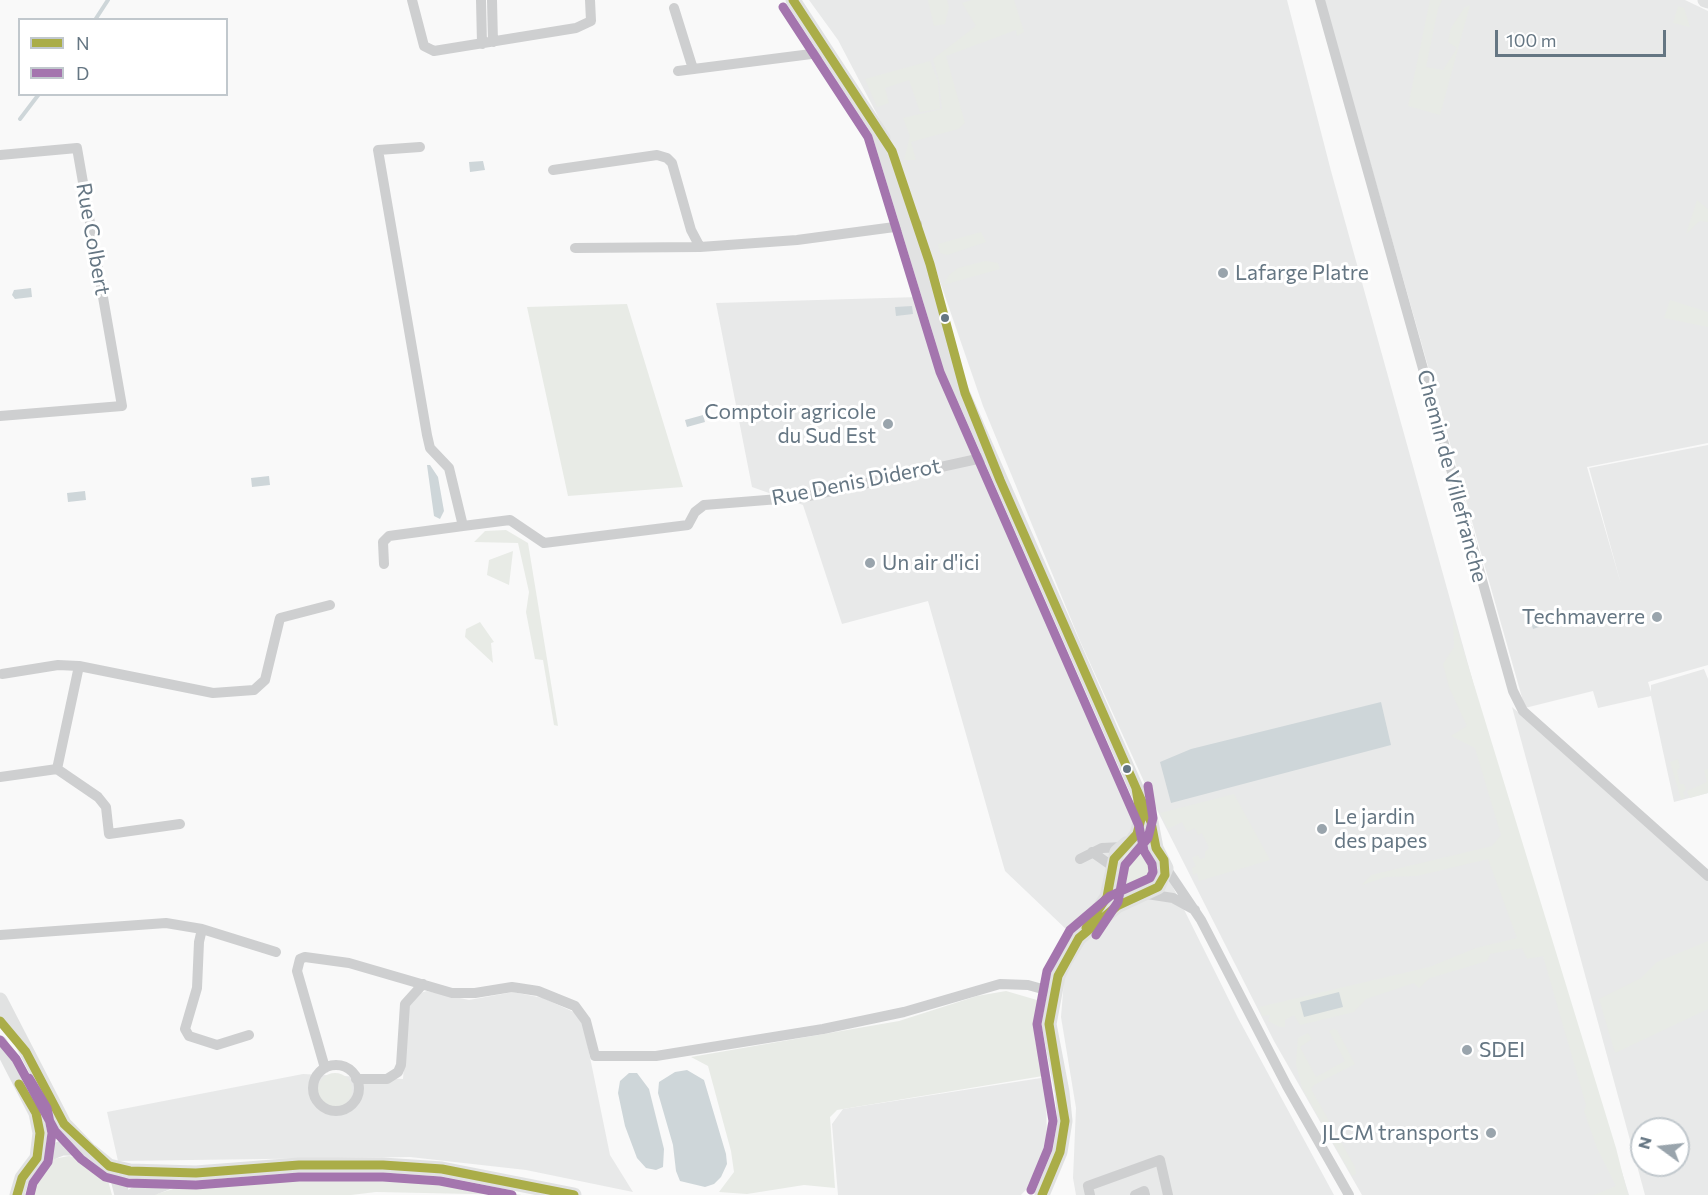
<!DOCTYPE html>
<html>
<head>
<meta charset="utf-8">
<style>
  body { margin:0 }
  #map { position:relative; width:1708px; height:1195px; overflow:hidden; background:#f9f9f9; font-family:Commissioner,sans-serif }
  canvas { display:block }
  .legend { position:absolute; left:18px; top:18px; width:210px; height:78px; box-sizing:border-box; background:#fff; border:2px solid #c1c8cd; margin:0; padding:8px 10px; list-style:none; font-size:18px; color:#657683 }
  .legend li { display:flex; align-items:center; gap:12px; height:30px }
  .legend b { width:30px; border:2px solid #c1c8cd }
  .north { position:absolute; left:1630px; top:1117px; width:60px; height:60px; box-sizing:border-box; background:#fff; border:2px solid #c1c8cd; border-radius:50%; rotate:285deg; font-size:16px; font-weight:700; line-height:24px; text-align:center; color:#657683 }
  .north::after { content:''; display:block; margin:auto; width:21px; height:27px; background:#99a4ac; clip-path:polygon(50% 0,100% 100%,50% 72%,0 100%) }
  .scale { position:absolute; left:1495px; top:30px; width:171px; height:27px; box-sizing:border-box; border:3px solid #657683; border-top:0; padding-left:8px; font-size:18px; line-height:21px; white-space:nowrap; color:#657683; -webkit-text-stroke:4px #fff; paint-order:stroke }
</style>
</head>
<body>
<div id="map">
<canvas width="1708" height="1195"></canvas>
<ul class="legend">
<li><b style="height:8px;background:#aaad48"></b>N</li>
<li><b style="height:8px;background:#a475ae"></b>D</li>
</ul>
<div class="north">N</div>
<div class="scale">100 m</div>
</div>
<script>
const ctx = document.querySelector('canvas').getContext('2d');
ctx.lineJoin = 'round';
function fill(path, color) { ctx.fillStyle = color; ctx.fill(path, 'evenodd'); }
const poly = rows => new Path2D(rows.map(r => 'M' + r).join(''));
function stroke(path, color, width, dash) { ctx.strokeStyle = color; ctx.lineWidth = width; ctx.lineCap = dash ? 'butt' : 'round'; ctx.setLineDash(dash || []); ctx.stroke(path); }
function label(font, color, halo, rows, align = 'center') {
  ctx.font = font + ' Commissioner,sans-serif'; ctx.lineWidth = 6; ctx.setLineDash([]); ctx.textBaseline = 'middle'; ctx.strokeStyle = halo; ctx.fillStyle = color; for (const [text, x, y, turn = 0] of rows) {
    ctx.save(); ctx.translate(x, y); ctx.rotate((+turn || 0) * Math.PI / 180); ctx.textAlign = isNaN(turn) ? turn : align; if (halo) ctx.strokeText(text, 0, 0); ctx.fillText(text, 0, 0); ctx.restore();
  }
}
fill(poly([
  [809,0,1287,0,1331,171,1488,736,1629,1195,1362,1195,1274,1041,1156,808,1080,641,983,406,900,166,880,120,838,40],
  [1324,0,1685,0,1708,11,1708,443,1587,467,1621,584,1589,468,1708,445,1708,665,1648,682,1651,692,1651,685,1704,669,1708,679,1708,793,1674,802,1651,696,1598,708,1593,691,1525,708],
  [919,297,981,463,1135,811,1238,1018,1334,1195,1076,1195,1073,1178,1076,1108,1061,1017,1068,931,1005,871,928,601,842,624,803,505,752,487,716,303],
  [1512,707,1708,875,1708,1195,1645,1195],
  [1642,1129,1678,1129,1678,1165,1642,1165],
  [427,991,469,1000,513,992,543,998,576,1013,583,1023,610,1155,633,1192,526,1170,410,1157,118,1161,107,1112,303,1074,403,1079,409,1003,417,994],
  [1041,1078,1046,1096,1047,1142,1043,1162,1035,1180,1021,1195,838,1195,832,1124,843,1109]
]), '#e8e9e9');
fill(poly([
  [928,0,947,0,949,7,945,24,934,26],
  [972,0,1014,0,1024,32,1017,36,1016,30,946,56,965,123,958,129,911,142,916,160,904,160,910,136,903,118,942,109,939,81,933,59,976,26,962,3],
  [1430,0,1442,0,1438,9,1426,67,1443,70,1457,48,1448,42,1451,28,1464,8,1470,5,1440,115,1408,106],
  [1678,6,1684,8,1690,27,1673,23],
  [930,61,938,81,940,109,920,112,909,80,885,88,889,103,877,107,865,79],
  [1697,200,1708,209,1708,222,1700,221,1686,234],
  [981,232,986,242,947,255,940,253,938,244],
  [985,261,998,263,1000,269,943,285,949,275,958,268],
  [1670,300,1708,312,1708,327,1664,318],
  [627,304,683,487,568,496,527,307],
  [506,530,528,543,558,726,554,725,543,660,535,659,526,612,529,592,518,543,474,542,485,531],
  [513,551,509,585,487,575,489,560],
  [1453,616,1616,1148,1628,1195,1594,1195,1616,1186,1597,1148,1584,1111,1586,1105,1543,956,1527,959,1522,948,1490,954,1487,961,1430,978,1419,988,1414,983,1366,999,1354,1012,1300,1025,1294,1015,1285,1020,1285,1027,1280,1027,1268,1021,1270,1015,1262,1016,1259,1007,1429,967,1476,948,1517,938,1488,859,1417,876,1386,877,1362,885,1371,875,1492,846,1501,835,1475,748,1451,736,1467,726,1449,687,1443,664,1454,647],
  [480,622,494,642,491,643,493,663,465,637,466,629],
  [1678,759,1680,768,1677,770,1680,784,1684,784,1686,790,1683,792,1685,798,1681,799,1670,762],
  [1708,769,1708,793,1690,798,1687,791,1707,782,1704,770],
  [1234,794,1270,860,1199,881,1197,873,1193,875,1192,868,1196,866,1192,858,1198,855,1200,859,1205,858,1205,852,1209,848,1202,833,1198,835,1195,828,1187,832,1182,822,1168,829,1160,813],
  [1141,853,1154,860,1157,870,1154,880,1140,887,1126,879,1132,855],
  [1708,941,1708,1009,1615,1053,1599,999,1641,978,1657,962],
  [1006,991,1037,1000,1035,1039,1043,1076,837,1110,830,1117,835,1188,804,1185,747,1194,719,1192,734,1172,731,1151,708,1066,691,1057,899,1021,977,996],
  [1333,1029,1337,1030,1355,1064,1314,1085,1311,1089,1355,1167,1356,1174,1352,1176,1302,1088,1296,1064,1298,1038,1308,1033,1312,1039,1300,1047,1316,1077,1345,1061,1329,1031],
  '318 1090a17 17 0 1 1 34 0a17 17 0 1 1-34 0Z',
  [69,1156,85,1159,99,1168,108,1181,112,1195,26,1195,30,1181,39,1168,53,1159],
  [339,1174,407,1177,477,1186,522,1195,376,1192,351,1195,153,1195,180,1187,260,1178]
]), '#e8ebe6');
fill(poly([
  [483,161,485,170,470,172,469,162],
  [31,288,32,297,15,299,12,295,14,290],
  [912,306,913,314,896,316,895,307],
  [703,415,705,422,687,427,685,420],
  [427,465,430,465,438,477,444,511,440,519,434,516],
  [269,476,270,485,252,487,251,478],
  [85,491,86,500,68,502,67,493],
  [1548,614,1551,623,1533,629,1530,619],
  [1381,702,1391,745,1171,803,1160,762,1191,749],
  [1339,992,1343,1007,1304,1017,1300,1002],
  [687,1070,704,1080,726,1154,727,1164,721,1177,714,1184,705,1187,680,1181,676,1171,673,1145,658,1093,659,1082,675,1072],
  [629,1073,637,1073,649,1089,664,1149,663,1167,656,1170,646,1168,637,1158,625,1126,618,1093,620,1081]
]), '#ced6d9');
stroke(poly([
  [95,20,108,0],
  [20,119,39,94]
]), '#ced6d9', 4);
stroke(poly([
  [412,0,424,46,434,51,576,28,591,21,590,0],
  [481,0,482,44],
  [492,0,493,42],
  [1320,0,1513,691,1523,711,1708,876],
  [674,8,693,69],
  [678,71,827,52],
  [420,147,378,150,427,435,430,448,449,468,463,526,510,520,544,543,688,525,695,512,704,505,804,497,991,456],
  [0,155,77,148,122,406,0,416],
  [553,170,657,155,667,158,672,163,691,230,700,247,797,240,917,224],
  [575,248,700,247],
  [384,564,383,542,389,536,463,526],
  [2,674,58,665,79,666],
  [57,769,79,666,213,693,254,690,265,680,280,618,330,605],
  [0,777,57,769,98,797,106,807,109,834,180,824],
  [1092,852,1112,866],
  [1080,859,1102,848,1123,847],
  [1166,868,1201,920,1287,1086,1349,1195],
  [1147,894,1173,898,1195,910],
  [202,929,199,942,197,988,185,1029,189,1036,217,1045,249,1035],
  [0,935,166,923,202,929,276,952],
  '313 1088a23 23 0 1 1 46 0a23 23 0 1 1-46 0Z',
  [325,1068,297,971,300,959,305,957,349,963,452,993,475,993,512,987,538,991,575,1006,586,1021,595,1056,656,1056,823,1029,904,1012,1000,984,1028,985,1053,992],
  [356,1079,387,1079,398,1072,401,1065,405,1004,423,984],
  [1090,1195,1088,1186,1160,1160,1168,1195],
  [1135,1195,1144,1191,1145,1195]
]), '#cecfd0', 10);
stroke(poly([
  [793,0,883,138],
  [1705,0,1708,1],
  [879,132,951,367,1151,822,1156,848],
  [1131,843,1137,834,1141,819,1139,804],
  [0,1000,64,1124,90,1151],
  [0,1043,36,1113,40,1133,37,1158],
  [109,1166,130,1171,196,1173,299,1165,383,1165,442,1169,574,1195],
  [17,1195,22,1178,37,1158,62,1148,76,1148,92,1152,109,1166,118,1179,122,1195],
  [134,1195,181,1177],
  [1042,1195,1060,1152,1065,1121,1062,1092,1049,1024,1058,976,1065,961,1079,938,1107,897,1117,852,1126,844,1137,842,1156,848,1166,868,1158,887,1117,906,1079,938]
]), '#e1e2e2', 15);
stroke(poly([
  [793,0,892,151,930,264,965,393,1000,480,1151,822,1156,848,1164,860,1165,875,1158,887,1117,906,1079,938,1058,976,1049,1024,1065,1121,1060,1152,1042,1195],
  [1086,928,1107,897,1114,859,1137,834,1141,819,1136,788],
  [0,1021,26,1052,64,1124,109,1166,130,1171,196,1173,299,1165,383,1165,442,1169,574,1195],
  [17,1195,22,1178,37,1158,40,1133,36,1113,19,1084]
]), '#aaad48', 9);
stroke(poly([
  [783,7,868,137,940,372,1139,826,1144,851,1152,864,1153,872,1150,878,1110,896,1070,930,1047,971,1037,1024,1053,1121,1048,1149,1031,1190],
  [1096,935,1118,902,1125,865,1148,838,1153,818,1148,786],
  [0,1040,16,1059,55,1131,81,1159,105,1177,128,1183,196,1185,299,1177,383,1177,440,1181,512,1195],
  [29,1078,47,1108,52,1133,48,1162,33,1183,30,1195]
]), '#a475ae', 9);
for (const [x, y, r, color] of [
  [1223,273,6,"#99a4ac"],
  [945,318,5,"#657683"],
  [888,424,6,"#99a4ac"],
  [870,563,6,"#99a4ac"],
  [1657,617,6,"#99a4ac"],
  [1127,769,5,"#657683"],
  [1322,829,6,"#99a4ac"],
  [1467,1050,6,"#99a4ac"],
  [1491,1133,6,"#99a4ac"]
]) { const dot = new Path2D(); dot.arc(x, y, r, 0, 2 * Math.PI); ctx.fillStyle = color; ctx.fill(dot); stroke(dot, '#fff', 2); }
label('21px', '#657683', '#fff', [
  ["Rue Colbert",93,239,80],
  ["Chemin de Villefranche",1452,476,75],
  ["Rue Denis Diderot",856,482,-11]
]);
label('21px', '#657683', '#fff', [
  ["Lafarge Platre",1235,273],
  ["Comptoir agricole",876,412,"right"],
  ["du Sud Est",876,436,"right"],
  ["Un air d'ici",882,563],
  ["Techmaverre",1645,617,"right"],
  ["Le jardin",1334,817],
  ["des papes",1334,841],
  ["SDEI",1479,1050],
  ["JLCM transports",1479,1133,"right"]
], 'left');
</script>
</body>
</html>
